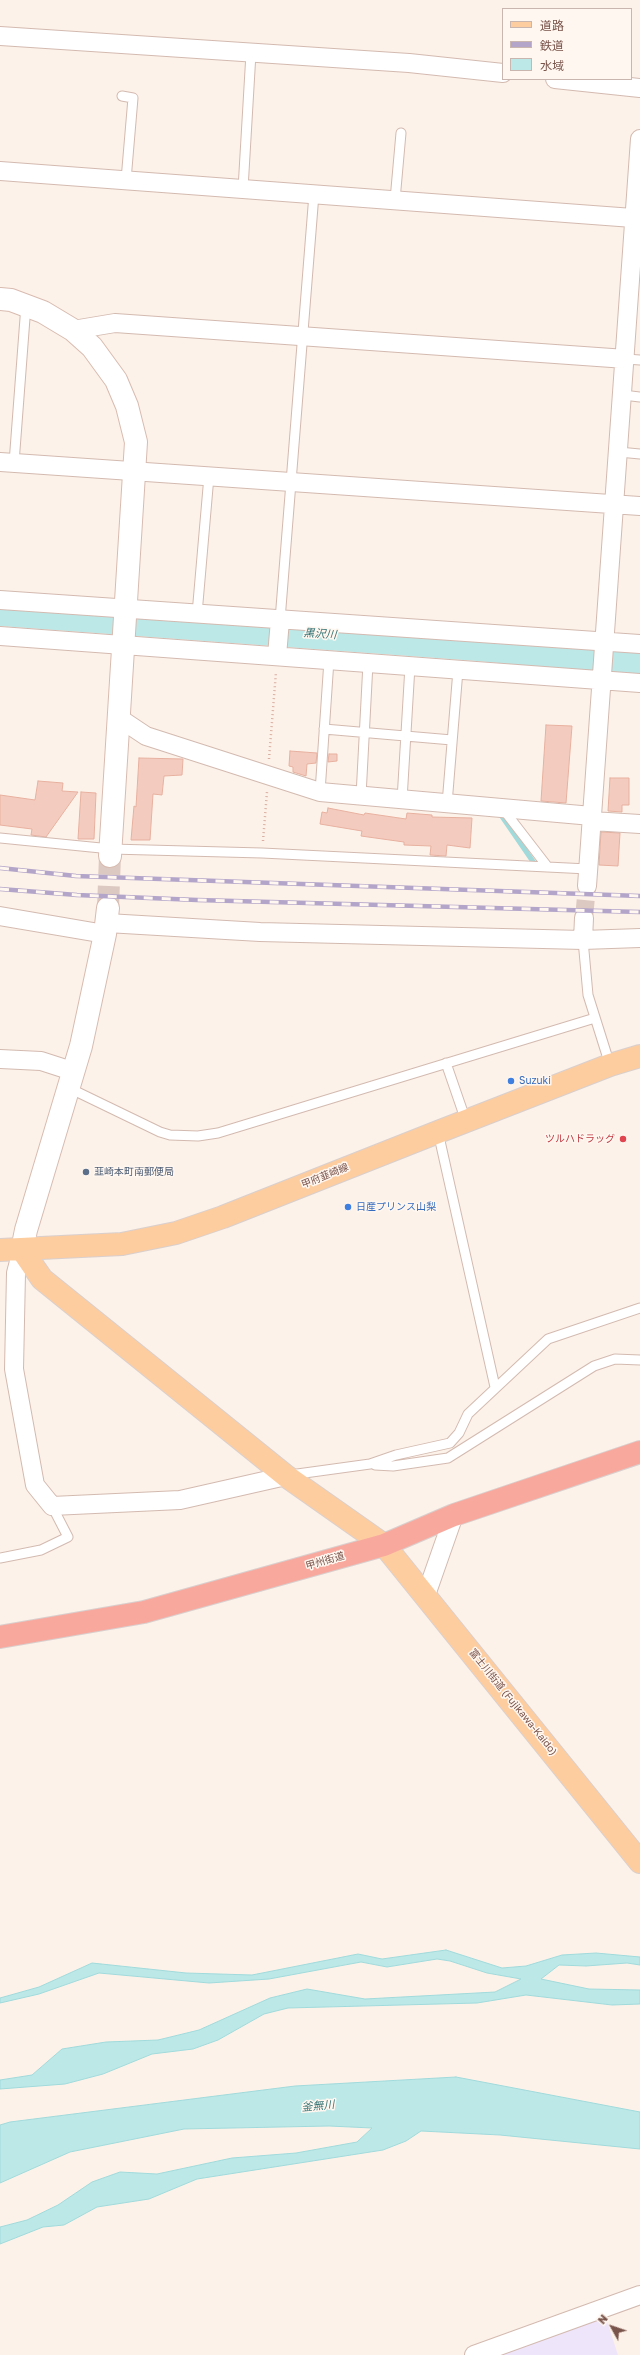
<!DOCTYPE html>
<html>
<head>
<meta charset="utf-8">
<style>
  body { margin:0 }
  #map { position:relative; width:640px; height:2355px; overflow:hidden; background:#fdf2e9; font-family:"Golos Text","Noto Sans JP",sans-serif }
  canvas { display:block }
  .legend { position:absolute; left:502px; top:8px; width:130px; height:72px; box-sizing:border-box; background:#fff7f0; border:1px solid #c9b6ae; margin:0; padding:5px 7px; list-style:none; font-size:12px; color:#79544b }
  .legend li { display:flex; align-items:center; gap:8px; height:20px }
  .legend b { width:20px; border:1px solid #c9b6ae }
  .north { position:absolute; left:592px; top:2307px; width:40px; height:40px; -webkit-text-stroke:3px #fff7f0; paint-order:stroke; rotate:310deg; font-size:11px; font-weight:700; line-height:16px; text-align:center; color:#79544b }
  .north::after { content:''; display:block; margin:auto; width:14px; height:18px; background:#79544b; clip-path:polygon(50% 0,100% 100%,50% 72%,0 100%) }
</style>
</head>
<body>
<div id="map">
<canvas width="640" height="2355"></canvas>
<ul class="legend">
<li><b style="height:5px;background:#fdcda0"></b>道路</li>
<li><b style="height:5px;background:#b3a5c9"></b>鉄道</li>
<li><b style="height:11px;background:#bce8e8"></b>水域</li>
</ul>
<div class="north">N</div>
</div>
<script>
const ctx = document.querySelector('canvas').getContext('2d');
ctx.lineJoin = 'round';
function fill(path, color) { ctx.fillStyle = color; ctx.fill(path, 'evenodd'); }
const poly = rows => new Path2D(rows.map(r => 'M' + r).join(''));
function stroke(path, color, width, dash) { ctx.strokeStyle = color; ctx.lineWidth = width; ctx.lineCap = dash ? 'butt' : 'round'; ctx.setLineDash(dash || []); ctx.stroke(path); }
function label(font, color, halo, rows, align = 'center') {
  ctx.font = font + ' "Golos Text","Noto Sans JP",sans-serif'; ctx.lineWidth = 3; ctx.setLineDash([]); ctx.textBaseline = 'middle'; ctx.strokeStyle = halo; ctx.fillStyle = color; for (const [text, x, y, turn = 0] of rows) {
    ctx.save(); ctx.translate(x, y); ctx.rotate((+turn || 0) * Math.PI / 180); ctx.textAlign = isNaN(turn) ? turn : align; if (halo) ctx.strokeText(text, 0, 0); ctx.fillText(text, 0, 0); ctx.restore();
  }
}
fill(poly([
  [604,2312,618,2355,473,2355]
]), '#efe5fa');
const water = poly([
  [446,1950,502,1968,526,1966,562,1955,596,1953,640,1957,640,1965,627,1963,586,1966,559,1965,541,1979,589,1989,640,1990,640,2004,612,2005,526,1995,477,2003,288,2008,264,2014,218,2040,193,2049,152,2054,103,2074,65,2084,0,2089,0,2080,32,2075,62,2049,106,2042,158,2040,199,2030,270,1998,307,1989,365,1999,495,1992,521,1979,487,1973,450,1961,437,1959,387,1967,361,1962,269,1979,209,1983,99,1973,39,1994,0,2003,0,1998,39,1987,92,1963,186,1973,252,1975,358,1954,382,1959,446,1950],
  [456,2077,640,2112,640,2149,500,2135,421,2131,406,2141,383,2150,197,2179,149,2199,97,2207,64,2225,43,2227,0,2244,0,2227,27,2220,58,2205,92,2182,120,2172,157,2174,232,2158,296,2153,357,2142,372,2128,329,2126,184,2129,70,2152,0,2183,0,2125,10,2122,295,2086,456,2077]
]);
fill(water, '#bce8e8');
stroke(water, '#a1dadb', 1);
stroke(poly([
  [501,815,536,866]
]), '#a1dadb', 5);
stroke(poly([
  [0,611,478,646,640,661]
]), '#bce8e8', 30);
const building = poly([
  [546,725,572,726,566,803,541,801,546,725],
  [290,751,317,753,316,763,307,764,306,776,293,772,293,767,289,766,290,751],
  [329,754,337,754,337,761,328,762,329,754],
  [139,758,183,759,182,775,164,776,162,795,153,794,150,840,131,840,134,806,136,807,139,758],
  [610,778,629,778,629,805,622,805,622,812,608,811,610,778],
  [38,781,63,783,62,791,78,792,46,837,31,835,32,829,0,825,0,795,35,800,38,781],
  [81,792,96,793,94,839,78,839,81,792],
  [328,808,364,815,365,813,406,819,407,813,432,815,432,817,472,818,470,848,447,845,446,856,430,855,431,846,404,845,404,842,361,836,362,831,320,824,322,812,327,813,328,808],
  [601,832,620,833,618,866,599,865,601,832]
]);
fill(building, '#f4ccbf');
stroke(building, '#e7b09f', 1);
stroke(poly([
  [584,918,587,886]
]), '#dccac2', 18, [18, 9]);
stroke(poly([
  [108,908,110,856]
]), '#dccac2', 22, [22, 11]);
const lane = poly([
  [122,96,133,98,126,180],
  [243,189,251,53],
  [395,200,401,133],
  [626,359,640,360],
  [623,395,640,397],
  [619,452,640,454],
  [14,463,26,305],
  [197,614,209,476],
  [280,620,314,194],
  [324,729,452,740],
  [320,792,329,660],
  [361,796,368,663],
  [402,800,410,666],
  [447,804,458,670],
  [503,809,547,866],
  [0,838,111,849,262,853,588,869],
  [583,940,588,995,610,1065],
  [446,1063,466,1121],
  [69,1088,160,1132,170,1135,198,1136,218,1133,595,1018],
  [438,1132,495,1387],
  [375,1465,393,1466,448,1458,594,1366,615,1359,640,1360],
  [290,1475,370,1464,396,1455,450,1443,459,1433,468,1414,548,1339,640,1308],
  [0,1558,41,1550,68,1537,52,1506]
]);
const street = poly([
  [0,36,409,63,503,73],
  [555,79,640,88],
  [0,171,633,218],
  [73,330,115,323,626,359],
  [0,462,640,506],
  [0,600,640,644],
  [0,636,640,683],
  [277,656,280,620],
  [119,718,146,736,320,792,592,816],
  [592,821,640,824],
  [587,886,640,139],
  [0,916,105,934],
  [107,923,260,932,583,940,640,938],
  [583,940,584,918],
  [0,1059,41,1061,72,1071],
  [22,1250,16,1273,14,1369,35,1485,52,1506,180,1500,286,1476],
  [426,1595,454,1515],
  [474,2355,640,2295]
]);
const secondary = poly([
  [0,299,11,300,43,312,73,330,92,347,116,380,127,406,136,442,110,856],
  [22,1250,26,1230,81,1046,105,934,108,908]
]);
const primary = poly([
  [0,1250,122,1244,176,1233,223,1217,438,1132,610,1065,640,1056],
  [22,1250,42,1279,286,1476,384,1545,640,1862]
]);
const highway = poly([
  [0,1637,144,1612,384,1545,454,1515,640,1452]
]);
stroke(lane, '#d3bab0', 11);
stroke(street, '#d3bab0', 20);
stroke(secondary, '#d8bbb0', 24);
stroke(primary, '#d9cfcd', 24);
stroke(highway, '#d9cfcd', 24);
stroke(poly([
  [269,759,276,672],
  [263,841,267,792]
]), '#daafa1', 2.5, [1, 3]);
stroke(lane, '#fff', 9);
stroke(street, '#fff', 18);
stroke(secondary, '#fff', 22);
stroke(primary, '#fdcda0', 22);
stroke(highway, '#f9a89e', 22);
const rail = poly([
  [0,868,76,876,640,896],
  [0,889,77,895,197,900,640,912]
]);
stroke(rail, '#b3a5c9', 4.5);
stroke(rail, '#fff7f0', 3, [9]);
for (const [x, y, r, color] of [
  [511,1081,4,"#3f7fe0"],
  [623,1139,4,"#e0444e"],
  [86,1172,4,"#5c6f8a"],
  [348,1207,4,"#3f7fe0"]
]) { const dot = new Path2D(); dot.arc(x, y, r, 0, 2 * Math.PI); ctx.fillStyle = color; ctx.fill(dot); stroke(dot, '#fff7f0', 1.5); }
label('10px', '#366cbe', '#fff7f0', [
  ["Suzuki",519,1081],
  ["日産プリンス山梨",356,1207]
], 'left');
label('10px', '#be3a42', '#fff7f0', [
  ["ツルハドラッグ",615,1139]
], 'right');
label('10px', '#4e5e75', '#fff7f0', [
  ["韮崎本町南郵便局",94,1172]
], 'left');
label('10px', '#79544b', '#fff7f0', [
  ["甲府韮崎線",325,1176,-22],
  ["甲州街道",325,1561,-16],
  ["富士川街道 (Fujikawa-Kaido)",513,1702,51]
]);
label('italic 11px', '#3a7677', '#fff7f0', [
  ["黒沢川",320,634,4],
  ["釜無川",318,2106,-5]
]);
</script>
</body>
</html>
